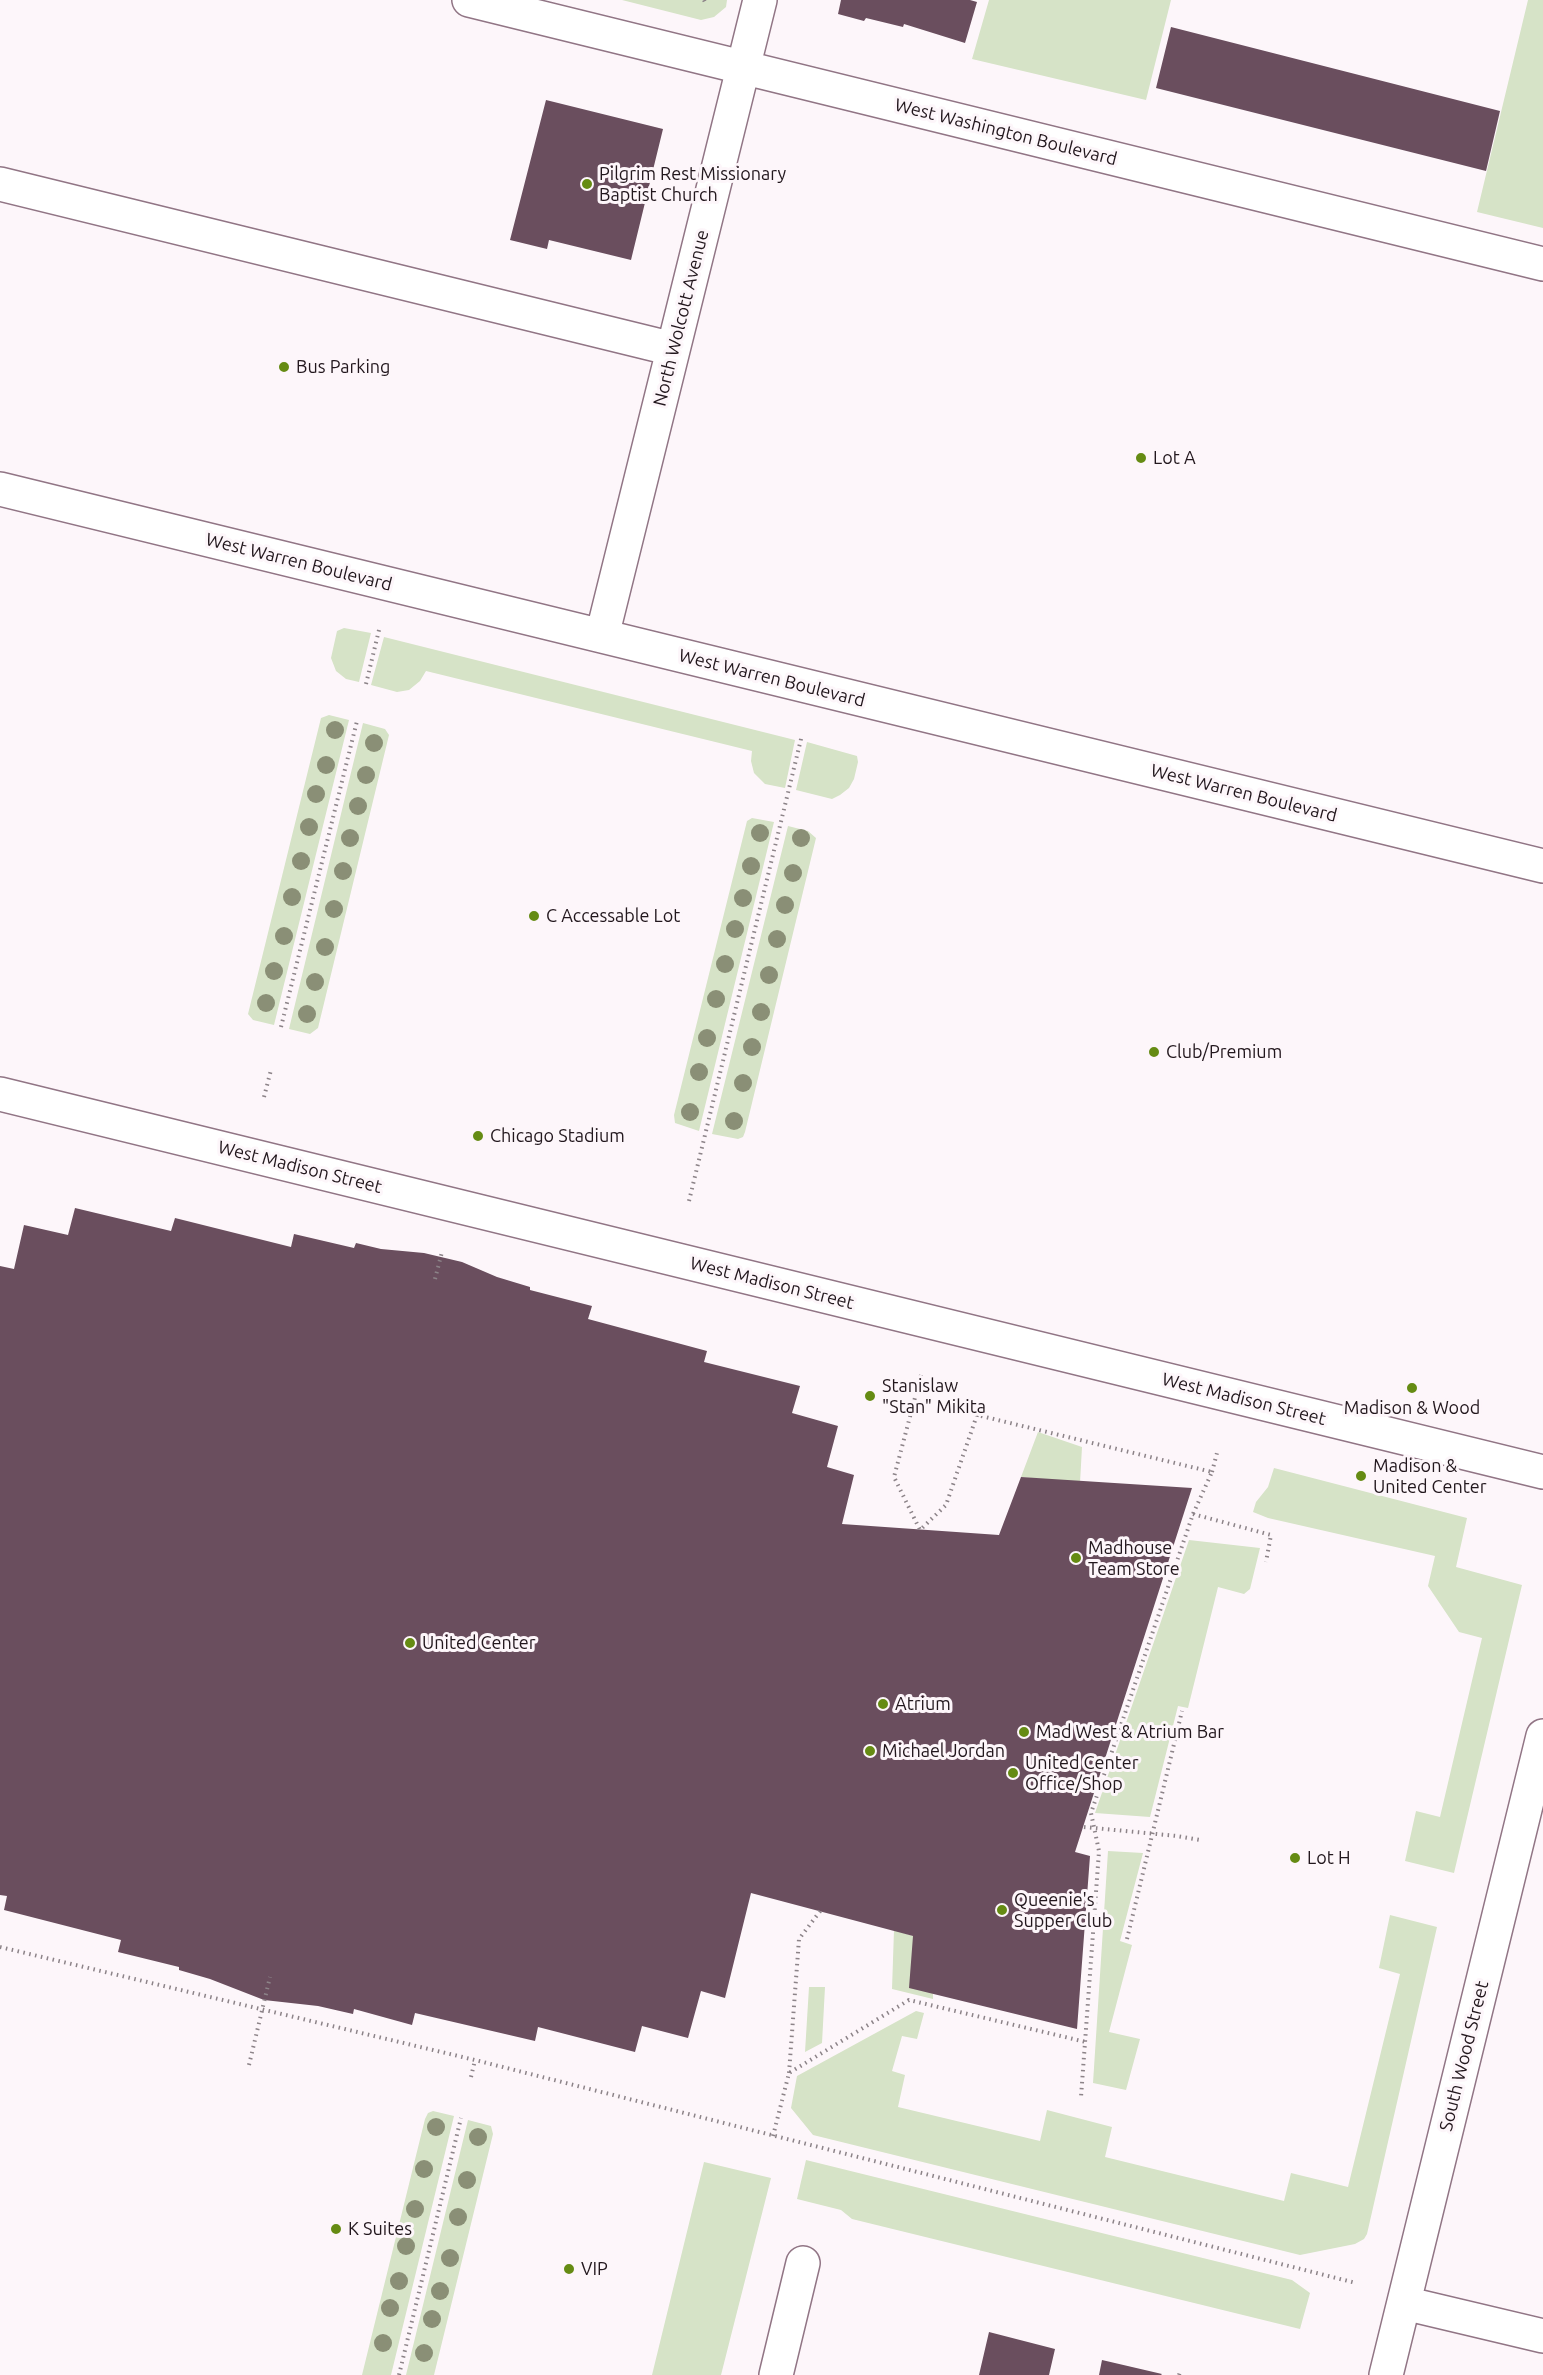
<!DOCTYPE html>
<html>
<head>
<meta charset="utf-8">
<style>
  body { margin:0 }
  canvas { display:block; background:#fdf6fa }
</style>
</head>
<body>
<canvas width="1543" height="2375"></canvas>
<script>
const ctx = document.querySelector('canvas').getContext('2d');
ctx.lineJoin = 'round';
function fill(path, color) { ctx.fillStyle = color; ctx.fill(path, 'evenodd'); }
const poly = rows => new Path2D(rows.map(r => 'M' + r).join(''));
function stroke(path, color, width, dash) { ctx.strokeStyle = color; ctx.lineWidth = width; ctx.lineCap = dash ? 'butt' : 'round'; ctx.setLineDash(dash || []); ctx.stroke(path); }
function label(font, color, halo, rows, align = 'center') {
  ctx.font = font + ' Ubuntu,sans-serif'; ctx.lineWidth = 6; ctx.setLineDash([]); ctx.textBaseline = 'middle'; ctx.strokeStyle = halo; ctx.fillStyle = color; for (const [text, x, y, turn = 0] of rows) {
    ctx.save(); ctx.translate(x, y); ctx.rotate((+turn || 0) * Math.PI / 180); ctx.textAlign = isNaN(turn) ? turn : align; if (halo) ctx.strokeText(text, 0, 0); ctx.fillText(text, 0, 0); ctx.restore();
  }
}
fill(poly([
  [622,0,727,0,726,7,714,17,701,20],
  [989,0,1171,0,1146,100,972,59],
  [1528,0,1543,0,1543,228,1477,212],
  [344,628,371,633,359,682,346,679,336,671,331,658,337,631],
  [384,637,795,740,785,788,765,784,754,773,751,761,752,751,426,671,420,681,409,690,397,692,371,685],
  [329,715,349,720,274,1025,253,1020,248,1014,321,718],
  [363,723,385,729,389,735,318,1028,310,1034,289,1029],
  [807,742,857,756,858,762,854,779,849,788,840,795,832,799,796,790],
  [752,818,774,822,699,1131,675,1123,674,1115,747,821],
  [788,826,808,831,816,838,745,1132,743,1137,738,1139,712,1134],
  [1038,1432,1082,1447,1080,1483,1021,1477],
  [1274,1468,1467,1518,1456,1567,1522,1585,1454,1873,1405,1861,1416,1811,1440,1817,1482,1638,1459,1632,1428,1586,1435,1556,1268,1518,1253,1512,1256,1502,1268,1487],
  [1189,1540,1260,1548,1250,1589,1244,1594,1218,1587,1188,1708,1178,1706,1150,1817,1095,1813],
  [1108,1851,1143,1853,1120,1941,1132,1945,1109,2032,1140,2039,1126,2090,1093,2083],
  [1390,1915,1437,1927,1367,2234,1364,2239,1355,2244,1300,2255,813,2135,791,2108,797,2076,916,2011,924,2013,917,2039,902,2036,892,2071,905,2075,898,2107,1040,2141,1047,2110,1112,2127,1105,2157,1284,2201,1291,2173,1348,2187,1400,1974,1379,1968],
  [894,1930,913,1936,933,1994,933,1999,892,1989],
  [809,1987,825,1987,822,2043,805,2052],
  [433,2111,454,2116,391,2375,362,2375,425,2119,428,2113],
  [468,2120,491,2126,493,2134,434,2375,406,2375],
  [806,2160,1292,2280,1310,2293,1300,2329,852,2219,841,2210,797,2199],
  [704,2162,771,2178,721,2375,652,2375]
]), '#d6e3c7');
fill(poly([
  [841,0,970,0,977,2,965,43,904,24,903,27,866,18,864,21,838,14],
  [1171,27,1500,111,1486,171,1156,88],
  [546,100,663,129,631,260,549,240,547,249,510,240],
  [75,1208,171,1231,175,1218,291,1247,294,1234,354,1248,356,1243,381,1249,424,1253,462,1262,497,1277,530,1287,530,1290,592,1306,588,1319,707,1351,704,1362,800,1386,792,1413,838,1426,827,1467,854,1475,842,1524,999,1535,1021,1477,1192,1488,1075,1852,1090,1856,1077,2029,909,1988,913,1936,751,1893,725,1998,701,1991,688,2038,642,2026,635,2052,538,2027,535,2041,415,2013,412,2025,354,2009,353,2014,318,2006,264,2000,210,1979,179,1970,179,1967,118,1952,121,1940,4,1910,7,1896,0,1895,0,1266,14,1269,24,1225,68,1235],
  [989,2332,1055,2349,1049,2375,979,2375],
  [1102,2360,1162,2374,1161,2375,1099,2375]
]), '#6a4e5e');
const minor = poly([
  [469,0,1543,264],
  [0,184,673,349],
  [0,489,1543,866],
  [602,636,760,0],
  [1404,2303,1543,2336],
  [776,2375,803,2263],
  [1386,2375,1543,1736]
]);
const major = poly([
  [0,1094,1543,1472]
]);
stroke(minor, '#917585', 36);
stroke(major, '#917585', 36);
stroke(poly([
  [704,0,705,2],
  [366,684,379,630],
  [281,1027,357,721],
  [264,1097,271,1070],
  [689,1201,802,735],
  [435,1279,442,1252],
  [921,1375,894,1477,920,1530,946,1505,977,1415,1212,1472,1193,1514,1091,1813,1099,1851,1081,2097],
  [1212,1472,1218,1449],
  [1193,1514,1271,1535,1266,1562],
  [1084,1827,1177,1836,1200,1840],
  [1127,1939,1182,1711],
  [0,1947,475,2060,1356,2283],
  [249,2065,270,1977],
  [789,2073,799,1939,821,1910],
  [471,2077,475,2060],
  [773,2136,789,2073,909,2000,1086,2042],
  [399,2375,461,2118],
  [1179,2375,1180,2372]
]), '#8c8388', 4, [1.5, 4.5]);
stroke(minor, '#fff', 33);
stroke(major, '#fff', 33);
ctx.fillStyle = '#8a8f76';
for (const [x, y] of [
  [335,730],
  [374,743],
  [326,765],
  [366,775],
  [316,794],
  [358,806],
  [309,827],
  [760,833],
  [350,838],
  [801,838],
  [301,861],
  [751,866],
  [343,871],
  [793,873],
  [292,897],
  [743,898],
  [785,905],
  [334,909],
  [735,929],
  [284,936],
  [777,939],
  [325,947],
  [725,964],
  [274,971],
  [769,975],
  [315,982],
  [716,999],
  [266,1003],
  [761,1012],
  [307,1014],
  [707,1038],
  [752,1047],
  [699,1072],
  [743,1083],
  [690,1112],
  [734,1121],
  [436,2127],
  [478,2137],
  [424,2169],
  [467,2180],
  [415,2209],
  [458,2217],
  [406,2246],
  [450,2258],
  [399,2281],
  [440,2291],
  [390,2308],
  [432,2319],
  [383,2343],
  [424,2353]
]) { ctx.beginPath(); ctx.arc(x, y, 9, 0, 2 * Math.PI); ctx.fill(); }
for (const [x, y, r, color] of [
  [587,184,6,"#658b13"],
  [284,367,6,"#658b13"],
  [1141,458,6,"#658b13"],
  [534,916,6,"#658b13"],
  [1154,1052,6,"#658b13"],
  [478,1136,6,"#658b13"],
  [1412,1388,6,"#658b13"],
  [870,1396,6,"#658b13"],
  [1361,1476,6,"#658b13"],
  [1076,1558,6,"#658b13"],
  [410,1643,6,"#658b13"],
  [883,1704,6,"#658b13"],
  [1024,1732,6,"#658b13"],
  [870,1751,6,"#658b13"],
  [1013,1773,6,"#658b13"],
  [1295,1858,6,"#658b13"],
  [1002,1910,6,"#658b13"],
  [336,2229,6,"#658b13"],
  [569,2269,6,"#658b13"]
]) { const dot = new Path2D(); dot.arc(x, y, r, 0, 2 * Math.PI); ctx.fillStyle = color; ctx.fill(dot); stroke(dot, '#fdf6fa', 2); }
label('18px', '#22171d', '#fdf6fa', [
  ["West Washington Boulevard",1006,132,14],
  ["North Wolcott Avenue",681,318,-76],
  ["West Warren Boulevard",299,562,14],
  ["West Warren Boulevard",772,678,14],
  ["West Warren Boulevard",1244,793,14],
  ["West Madison Street",300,1167,14],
  ["West Madison Street",772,1283,14],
  ["West Madison Street",1244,1399,14],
  ["South Wood Street",1464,2056,-76]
]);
label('18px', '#22171d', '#fdf6fa', [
  ["Pilgrim Rest Missionary",599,174],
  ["Baptist Church",599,195],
  ["Bus Parking",296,367],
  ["Lot A",1153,458],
  ["C Accessable Lot",546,916],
  ["Club/Premium",1166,1052],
  ["Chicago Stadium",490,1136],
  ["Stanislaw",882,1386],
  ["\"Stan\" Mikita",882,1407],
  ["Madison & Wood",1412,1408,"center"],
  ["Madison &",1373,1466],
  ["United Center",1373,1487],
  ["Madhouse",1088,1548],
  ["Team Store",1088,1569],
  ["United Center",422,1643],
  ["Atrium",895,1704],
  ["Mad West & Atrium Bar",1036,1732],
  ["Michael Jordan",882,1751],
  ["United Center",1025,1763],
  ["Office/Shop",1025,1784],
  ["Lot H",1307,1858],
  ["Queenie's",1014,1900],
  ["Supper Club",1014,1921],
  ["K Suites",348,2229],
  ["VIP",581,2269]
], 'left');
</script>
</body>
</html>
